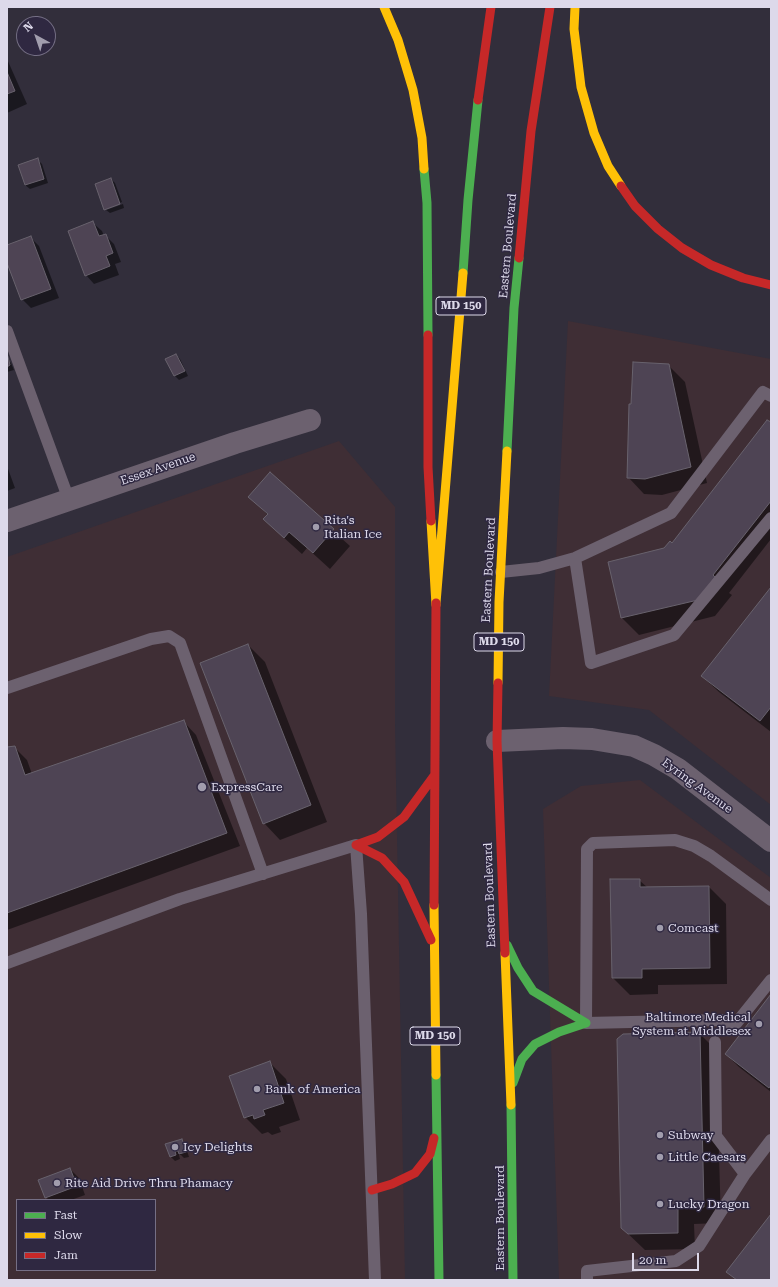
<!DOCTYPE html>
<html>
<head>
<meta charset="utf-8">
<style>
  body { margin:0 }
  #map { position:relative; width:778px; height:1287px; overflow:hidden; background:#322e3b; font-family:"Roboto Serif",serif }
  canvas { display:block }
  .frame { position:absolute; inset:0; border:8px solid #ddd9ea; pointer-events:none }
  .legend { position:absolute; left:16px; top:1199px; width:140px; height:72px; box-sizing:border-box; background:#2f2841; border:1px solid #756f85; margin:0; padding:5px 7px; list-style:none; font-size:12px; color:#ddd9ea }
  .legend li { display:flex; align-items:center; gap:8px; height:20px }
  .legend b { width:20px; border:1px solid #756f85 }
  .north { position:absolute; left:16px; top:16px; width:40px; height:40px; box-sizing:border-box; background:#2f2841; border:1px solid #756f85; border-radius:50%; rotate:320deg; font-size:11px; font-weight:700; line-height:16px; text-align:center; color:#ddd9ea }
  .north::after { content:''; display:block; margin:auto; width:14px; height:18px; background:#a19dad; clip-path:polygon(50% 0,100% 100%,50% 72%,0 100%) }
  .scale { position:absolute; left:632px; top:1253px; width:67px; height:18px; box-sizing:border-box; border:2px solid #ddd9ea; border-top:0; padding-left:5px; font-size:12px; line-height:14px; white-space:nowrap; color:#ddd9ea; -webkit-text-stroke:3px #2f2841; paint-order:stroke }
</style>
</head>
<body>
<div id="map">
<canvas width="778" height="1287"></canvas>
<div class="frame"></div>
<ul class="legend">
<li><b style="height:5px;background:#4caf50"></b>Fast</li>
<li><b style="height:5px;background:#ffc107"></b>Slow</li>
<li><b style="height:5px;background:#c62828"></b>Jam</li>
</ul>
<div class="north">N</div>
<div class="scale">20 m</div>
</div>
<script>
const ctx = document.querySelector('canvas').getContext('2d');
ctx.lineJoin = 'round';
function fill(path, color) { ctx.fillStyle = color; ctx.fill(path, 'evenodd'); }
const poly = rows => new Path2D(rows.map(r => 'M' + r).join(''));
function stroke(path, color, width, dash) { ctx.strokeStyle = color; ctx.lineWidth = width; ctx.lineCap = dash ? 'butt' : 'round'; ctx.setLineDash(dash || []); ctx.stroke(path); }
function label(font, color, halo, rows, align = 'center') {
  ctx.font = font + ' "Roboto Serif",serif'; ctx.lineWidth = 3; ctx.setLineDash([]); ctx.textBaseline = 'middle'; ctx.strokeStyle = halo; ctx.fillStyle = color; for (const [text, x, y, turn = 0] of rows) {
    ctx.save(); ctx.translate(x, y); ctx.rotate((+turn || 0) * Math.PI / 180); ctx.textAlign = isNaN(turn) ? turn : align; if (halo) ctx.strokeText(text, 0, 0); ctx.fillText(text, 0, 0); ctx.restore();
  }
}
fill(poly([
  [568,321,771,359,771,805,649,710,549,696],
  [339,441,395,507,395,724,405,1280,7,1280,7,557],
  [17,1200,155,1200,155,1270,17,1270],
  [640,780,771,878,771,1280,559,1280,543,809,581,786]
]), '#3f2e35');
fill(poly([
  [7,59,27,104,7,113],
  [37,159,42,164,48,183,30,189,25,185,19,165],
  [111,179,115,183,122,202,106,208,106,210,105,209],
  [123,204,124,208,110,213,106,210],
  [93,223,102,231,104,236,105,235,114,244,121,262,115,264,119,275,94,284,86,275],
  [31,238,39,246,59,298,31,308,22,299,7,260,7,247],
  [176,355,180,359,188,376,179,380,175,376,167,359],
  [7,359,11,363,14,370,7,372],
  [668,365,685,382,707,483,662,495,644,494,628,477],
  [771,424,771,539,729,593,732,595,715,616,639,635,622,618,665,549,672,544],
  [7,466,15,488,7,491],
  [270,474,350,546,330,569,307,548,302,554,282,536,268,515,250,497],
  [771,589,771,732,719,692,702,676],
  [248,645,265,662,327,822,280,840,264,823],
  [183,721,196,735,240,846,7,930,7,748,14,747,27,760,32,774],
  [639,880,648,888,709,887,726,904,727,984,658,985,658,994,630,995,613,978],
  [771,996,771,1092,739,1067,726,1054],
  [699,1033,716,1050,721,1223,694,1224,695,1249,645,1250,622,1228],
  [269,1062,286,1079,300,1120,279,1127,281,1132,272,1135,268,1132,262,1134,245,1117],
  [181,1140,185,1144,189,1157,184,1158,181,1155,179,1155,180,1159,175,1161,171,1157],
  [70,1169,79,1178,85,1195,71,1200,48,1200,39,1181]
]), '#0007');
const building = poly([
  [7,72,15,91,7,94,7,72],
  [38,158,44,179,25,185,18,165,38,158],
  [111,178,120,204,104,210,95,184,111,178],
  [93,221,99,236,106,234,113,253,106,256,110,266,85,276,68,231,93,221],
  [31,236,51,289,21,300,7,263,7,245,31,236],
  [176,354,185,371,174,376,165,359,176,354],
  [8,357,10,365,7,367,7,358,8,357],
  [633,362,669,364,691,467,645,479,627,478,629,404,631,404,633,362],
  [767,420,771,422,771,501,713,575,715,577,698,600,621,618,608,562,664,548,670,541,672,543,767,420],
  [270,472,334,529,313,553,289,532,284,538,263,519,268,514,248,497,270,472],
  [771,587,771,707,760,721,701,676,771,587],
  [248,644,311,805,263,824,200,663,248,644],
  [184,720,227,833,7,913,7,747,15,746,25,775,184,720],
  [610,879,640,879,640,887,709,886,710,968,642,969,642,978,612,978,610,879],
  [771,994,771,1085,769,1088,725,1054,771,994],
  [700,1032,704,1207,678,1207,678,1233,628,1234,621,1228,617,1039,623,1034,700,1032],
  [270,1061,284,1103,263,1110,265,1115,254,1119,253,1115,244,1118,229,1076,270,1061],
  [182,1139,186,1152,179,1154,178,1151,175,1151,176,1155,170,1157,165,1144,182,1139],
  [70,1168,77,1186,45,1198,38,1180,70,1168],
  [771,1214,771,1280,737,1280,726,1272,771,1214]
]);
fill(building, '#4e4454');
stroke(building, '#68626d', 1);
stroke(poly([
  [7,331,69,500],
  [575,558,591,663,674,635,771,518],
  [501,572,539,568,575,558,671,513,763,392,771,396],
  [7,688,151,639,169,636,180,643,263,874],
  [771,900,711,856,694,846,675,840,593,843,587,849,586,1023,722,1020,734,1026,771,980],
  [7,963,180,899,356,845,361,914,375,1280],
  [715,1042,716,1136,745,1174,771,1140],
  [587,1280,587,1271,676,1261,699,1246,745,1174]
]), '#6c616f', 12);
stroke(poly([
  [7,521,235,443,310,420],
  [497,741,563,738,592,739,634,746,654,755,678,769,771,841]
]), '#6c616f', 22);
stroke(poly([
  [424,169,427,203,428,335],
  [463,273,468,200,478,100],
  [507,451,514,308,519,258],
  [507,945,518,968,533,991,586,1023],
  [436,1075,439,1280],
  [513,1083,522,1059,535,1044,559,1032,586,1023],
  [511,1105,513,1280]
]), '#4caf50', 9);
stroke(poly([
  [384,7,398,40,413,90,422,138,424,169],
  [575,7,574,29,581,87,594,133,608,166,621,186],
  [431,521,436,605],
  [436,603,463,273],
  [498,683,499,602,507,451],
  [434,905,436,1075],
  [505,953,511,1105]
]), '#ffc107', 9);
stroke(poly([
  [478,100,491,7],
  [621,186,635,206,658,229,682,248,711,265,743,278,771,285],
  [519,258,531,131,550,7],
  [428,335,428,467,431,521],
  [498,683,497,741,505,953],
  [356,845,382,858,404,882,431,940],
  [356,845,378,837,404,817,434,776],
  [434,905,436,603],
  [372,1190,392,1184,415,1173,430,1154,434,1138]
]), '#c62828', 9);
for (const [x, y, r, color] of [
  [316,527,4,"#a19dad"],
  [202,787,5,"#a19dad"],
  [660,928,4,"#a19dad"],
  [759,1024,4,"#a19dad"],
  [257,1089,4,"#a19dad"],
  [660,1135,4,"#a19dad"],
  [175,1147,4,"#a19dad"],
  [660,1157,4,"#a19dad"],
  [57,1183,4,"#a19dad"],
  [660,1204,4,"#a19dad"]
]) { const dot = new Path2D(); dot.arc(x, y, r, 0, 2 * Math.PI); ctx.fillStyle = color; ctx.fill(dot); stroke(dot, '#2f2841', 1.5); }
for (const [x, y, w] of [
  [461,306,50],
  [499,642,50],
  [435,1036,50]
]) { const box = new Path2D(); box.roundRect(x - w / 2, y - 9, w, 18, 3); ctx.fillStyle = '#2f2841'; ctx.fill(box); stroke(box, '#ddd9ea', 1); }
label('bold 11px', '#ddd9ea', null, [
  ["MD 150",461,306],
  ["MD 150",499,642],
  ["MD 150",435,1036]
]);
label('12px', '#ddd9ea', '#2f2841', [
  ["Eastern Boulevard",508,246,-85],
  ["Essex Avenue",158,469,-19],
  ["Eastern Boulevard",489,570,-87],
  ["Eyring Avenue",697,786,36],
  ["Eastern Boulevard",490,895,-92],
  ["Eastern Boulevard",500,1218,-90]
]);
label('12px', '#ddd9ea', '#2f2841', [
  ["Rita's",324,520],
  ["Italian Ice",324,534],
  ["ExpressCare",211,787],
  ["Comcast",668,928],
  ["Baltimore Medical",751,1017,"right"],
  ["System at Middlesex",751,1031,"right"],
  ["Bank of America",265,1089],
  ["Subway",668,1135],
  ["Icy Delights",183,1147],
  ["Little Caesars",668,1157],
  ["Rite Aid Drive Thru Phamacy",65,1183],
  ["Lucky Dragon",668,1204]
], 'left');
</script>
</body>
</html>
